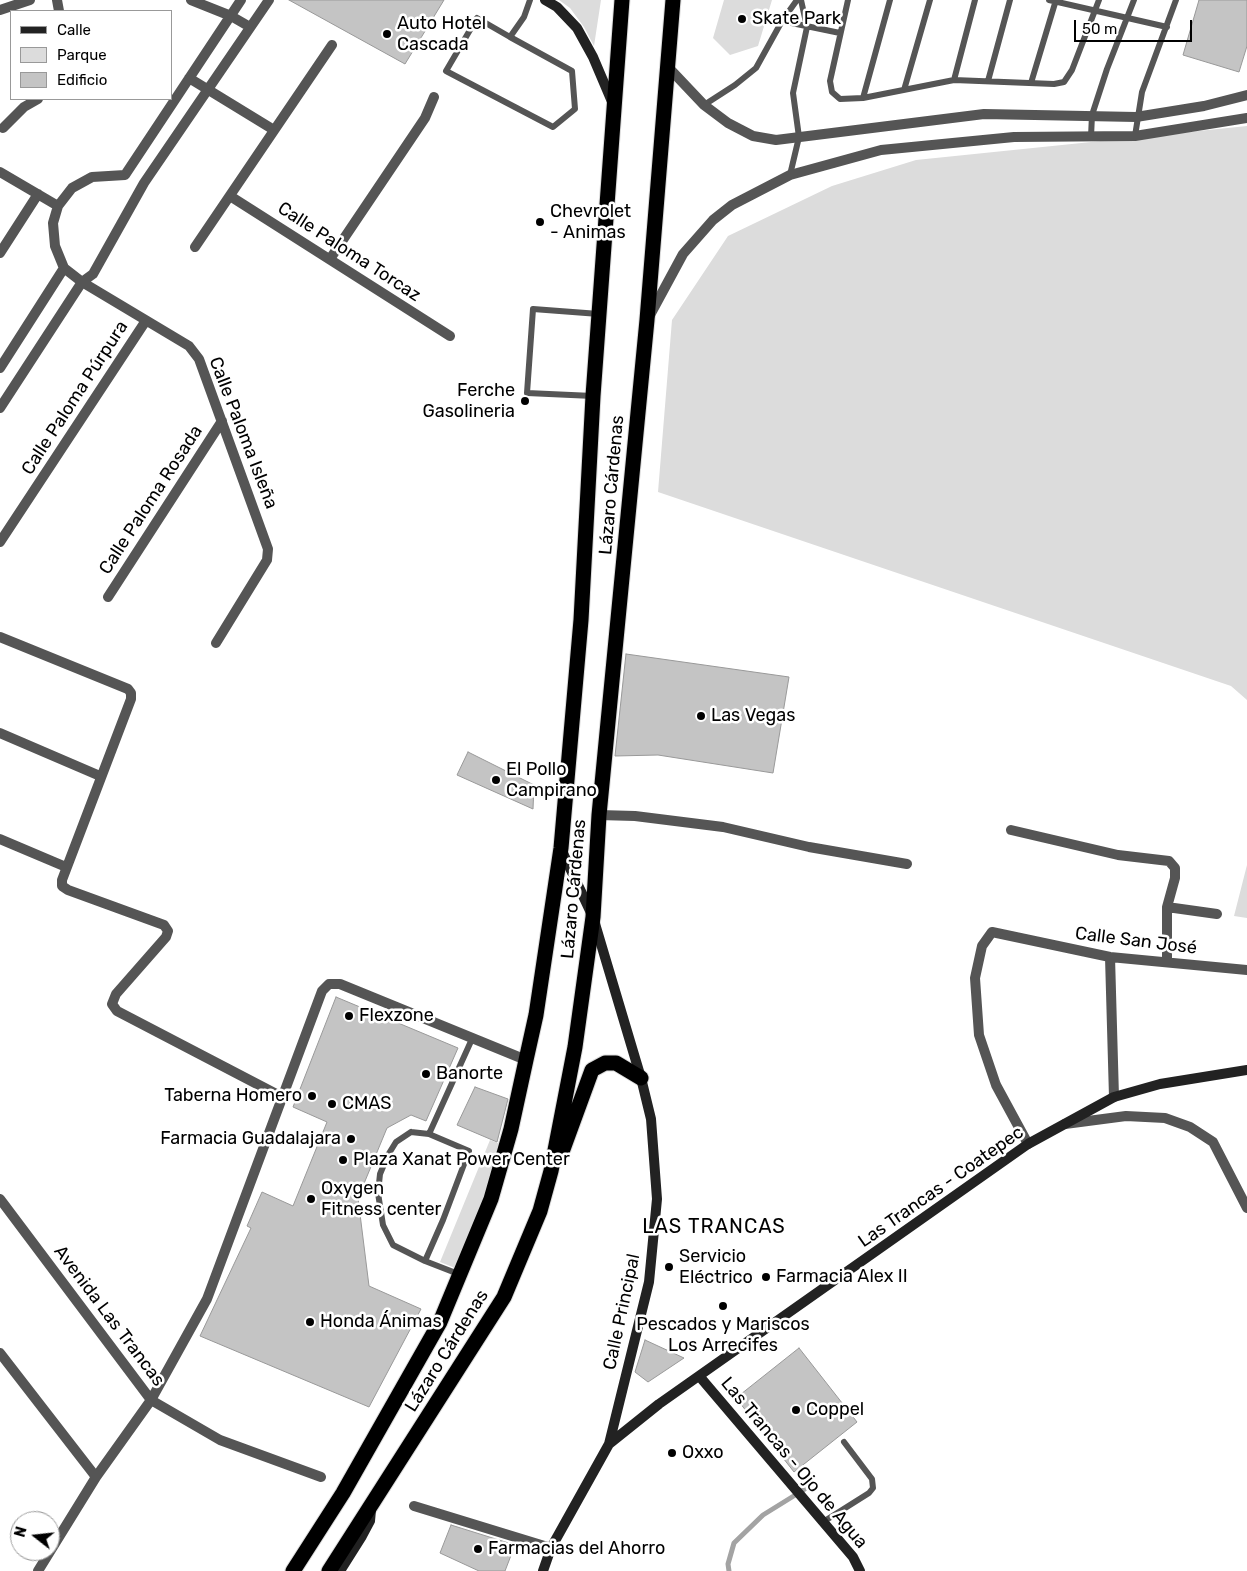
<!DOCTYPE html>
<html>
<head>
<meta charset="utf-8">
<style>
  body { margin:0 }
  #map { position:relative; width:1247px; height:1571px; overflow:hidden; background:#fff; font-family:Rubik,sans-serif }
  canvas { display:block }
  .legend { position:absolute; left:10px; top:10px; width:162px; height:90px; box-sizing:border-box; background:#fff; border:1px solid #999; margin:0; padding:6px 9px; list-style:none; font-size:15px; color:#000 }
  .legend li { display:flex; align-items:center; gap:10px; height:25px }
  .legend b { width:25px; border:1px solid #999 }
  .north { position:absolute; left:10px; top:1511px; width:50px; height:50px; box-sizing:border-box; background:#fff; border:1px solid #999; border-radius:50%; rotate:286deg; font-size:14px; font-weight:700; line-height:20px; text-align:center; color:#000 }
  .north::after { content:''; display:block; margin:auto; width:18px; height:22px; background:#000; clip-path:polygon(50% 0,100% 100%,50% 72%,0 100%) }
  .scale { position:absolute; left:1074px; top:20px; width:118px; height:22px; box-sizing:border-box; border:2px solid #000; border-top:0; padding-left:6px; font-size:15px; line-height:18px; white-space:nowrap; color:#000; -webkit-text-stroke:4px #fff; paint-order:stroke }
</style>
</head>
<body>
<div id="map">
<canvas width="1247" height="1571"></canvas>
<ul class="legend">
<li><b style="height:6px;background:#222"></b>Calle</li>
<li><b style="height:14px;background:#dcdcdc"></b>Parque</li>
<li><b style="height:14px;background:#c4c4c4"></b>Edificio</li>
</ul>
<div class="north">N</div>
<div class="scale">50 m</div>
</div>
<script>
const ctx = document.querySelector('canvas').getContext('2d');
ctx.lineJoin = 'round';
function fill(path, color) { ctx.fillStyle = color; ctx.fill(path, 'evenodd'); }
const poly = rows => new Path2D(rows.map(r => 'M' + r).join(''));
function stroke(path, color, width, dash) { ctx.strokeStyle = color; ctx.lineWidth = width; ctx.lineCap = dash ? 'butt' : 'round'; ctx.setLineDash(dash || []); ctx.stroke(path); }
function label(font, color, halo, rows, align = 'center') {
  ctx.font = font + ' Rubik,sans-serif'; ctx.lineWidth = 5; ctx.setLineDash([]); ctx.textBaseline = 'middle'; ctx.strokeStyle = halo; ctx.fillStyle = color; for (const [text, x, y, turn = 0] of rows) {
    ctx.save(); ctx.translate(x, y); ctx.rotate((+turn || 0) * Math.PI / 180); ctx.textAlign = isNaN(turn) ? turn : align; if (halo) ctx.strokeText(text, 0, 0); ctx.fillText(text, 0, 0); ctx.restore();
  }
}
fill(poly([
  [559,0,601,0,594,46,584,27,570,8],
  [724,0,772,0,758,46,730,55,713,38],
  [1247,126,1247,700,1231,686,658,492,672,320,728,236,832,186,916,160],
  [1247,865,1247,918,1234,916],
  [490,1140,501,1144,487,1196,455,1268,440,1262]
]), '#dcdcdc');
stroke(poly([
  [729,1571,728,1564,734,1543,763,1515,813,1484]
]), '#a3a3a3', 5);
const building = poly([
  [289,0,444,0,405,64,289,0],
  [1199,0,1247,0,1247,46,1239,72,1183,55,1199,0],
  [626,654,789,677,773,773,658,755,615,756,626,654],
  [468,752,534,785,533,809,457,775,468,752],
  [336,997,458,1048,426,1121,411,1115,387,1128,358,1198,369,1286,421,1309,369,1407,200,1336,251,1228,247,1226,262,1192,293,1206,327,1122,293,1107,336,997],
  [475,1087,508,1099,497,1142,457,1125,475,1087],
  [645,1340,684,1358,648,1382,635,1372,645,1340],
  [799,1348,857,1422,794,1472,736,1398,799,1348],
  [451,1525,515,1545,505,1571,479,1571,440,1553,451,1525]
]);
fill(building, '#c4c4c4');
stroke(building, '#999', 1);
const highway = poly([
  [562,1152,592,1070,605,1063,616,1063,641,1078],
  [293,1571,343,1493,440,1322,491,1199,511,1129,526,1060,536,1015,561,848,581,620,593,396,622,0],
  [329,1571,504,1297,540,1211,551,1171,575,1047,593,917,599,815,647,320,673,0]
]);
stroke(highway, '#dbdbdb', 17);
stroke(poly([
  [848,0,830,81,832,92,840,99,863,98,954,80,1054,84,1064,82,1072,70,1099,0],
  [1049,0,1167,27],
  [782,21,840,33],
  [510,37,572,71,575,109,553,127,446,71,477,18,510,37,524,17,530,0],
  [954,80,975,0],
  [988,81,1010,0],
  [1031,83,1056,0],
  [904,90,930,0],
  [863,98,890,0],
  [704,105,735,85,756,68,782,21,797,0],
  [1135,136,1142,92,1176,0],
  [1091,137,1092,115,1107,69,1134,0],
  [790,175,799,137,793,93,807,27,801,0],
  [593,396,527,393,533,309,599,314],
  [411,1132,429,1134,469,1151,443,1220,425,1261,393,1245,383,1225,378,1193,380,1174,388,1155,396,1142,411,1132],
  [429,1134,472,1039],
  [425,1261,461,1275],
  [823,1522,869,1493,873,1488,872,1479,844,1442]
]), '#555', 6);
stroke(poly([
  [57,0,59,11],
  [191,0,231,16,250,27],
  [0,10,30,0],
  [668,67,704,105,728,123,753,136,776,140,984,114,1136,117,1204,106,1247,95],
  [189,78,274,130],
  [3,128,24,107,38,99],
  [0,172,58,206],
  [230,196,450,336],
  [195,247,332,45],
  [0,253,38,194],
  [330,259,425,118,434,97],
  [650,315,683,254,713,220,732,205,790,175,881,150,1014,137,1135,136,1247,118],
  [0,368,64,268],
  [0,408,82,282,93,274,144,183,269,0],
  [0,542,145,322],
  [108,597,222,421],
  [0,637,128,689,131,693,131,699,62,880,62,886,68,890,164,925,168,931,166,937,116,994,112,1004,117,1011,282,1097],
  [216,643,267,560,268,549,199,359,189,346,82,282,64,268,55,246,53,223,58,206,72,188,92,177,125,175,241,0],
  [0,733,100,776],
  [599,815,635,816,723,827,809,847,907,864],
  [1011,830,1118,855,1169,861,1175,868,1175,878,1167,907,1167,962],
  [0,839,66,867],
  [1167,907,1217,914],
  [1110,957,1114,1097],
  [1065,1124,1126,1116,1165,1118,1190,1127,1213,1142,1247,1208],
  [1028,1144,996,1085,979,1035,975,978,982,946,992,932,1110,957,1247,970],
  [0,1199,151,1400,220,1440,321,1477],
  [0,1353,96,1477],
  [414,1506,551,1548],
  [38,1571,96,1477,151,1400,207,1299,322,991,329,984,340,984,526,1060]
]), '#555', 10);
stroke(poly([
  [545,0,557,7,577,28,593,57,613,104],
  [700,1377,853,1557,860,1571],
  [609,1444,659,1404,1028,1144,1114,1097,1160,1084,1247,1070],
  [340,1571,362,1536,370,1521,371,1510],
  [543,1571,551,1548,609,1444,649,1282,657,1199,651,1119,641,1078,593,917,561,849]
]), '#222', 10);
stroke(highway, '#000', 15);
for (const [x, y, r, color] of [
  [742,19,5,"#000"],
  [387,34,5,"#000"],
  [540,222,5,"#000"],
  [525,401,5,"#000"],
  [701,716,5,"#000"],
  [496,780,5,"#000"],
  [349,1016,5,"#000"],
  [426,1074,5,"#000"],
  [312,1096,5,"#000"],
  [332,1104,5,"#000"],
  [351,1139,5,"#000"],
  [343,1160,5,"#000"],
  [311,1199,5,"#000"],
  [669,1267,5,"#000"],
  [766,1277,5,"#000"],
  [723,1306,5,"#000"],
  [310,1322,5,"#000"],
  [796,1410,5,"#000"],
  [672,1453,5,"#000"],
  [478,1549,5,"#000"]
]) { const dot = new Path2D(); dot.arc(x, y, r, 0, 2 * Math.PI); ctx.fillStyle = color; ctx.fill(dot); stroke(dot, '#fff', 2); }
label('18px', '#000', '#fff', [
  ["Skate Park",752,19],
  ["Auto Hotel",397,24],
  ["Cascada",397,45],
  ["Chevrolet",550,212],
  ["- Animas",550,233],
  ["Ferche",515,391,"right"],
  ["Gasolineria",515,412,"right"],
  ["Las Vegas",711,716],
  ["El Pollo",506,770],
  ["Campirano",506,791],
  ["Flexzone",359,1016],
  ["Banorte",436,1074],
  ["Taberna Homero",302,1096,"right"],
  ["CMAS",342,1104],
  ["Farmacia Guadalajara",341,1139,"right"],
  ["Plaza Xanat Power Center",353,1160],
  ["Oxygen",321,1189],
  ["Fitness center",321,1210],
  ["Servicio",679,1257],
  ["Eléctrico",679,1278],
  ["Farmacia Alex II",776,1277],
  ["Honda Ánimas",320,1322],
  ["Pescados y Mariscos",723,1325,"center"],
  ["Los Arrecifes",723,1346,"center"],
  ["Coppel",806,1410],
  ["Oxxo",682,1453],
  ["Farmacias del Ahorro",488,1549]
], 'left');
label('18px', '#000', '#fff', [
  ["Calle Paloma Torcaz",349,252,33],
  ["Calle Paloma Púrpura",75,398,-57],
  ["Calle Paloma Isleña",243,433,69],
  ["Lázaro Cárdenas",612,485,-85],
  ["Calle Paloma Rosada",151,500,-57],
  ["Lázaro Cárdenas",574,889,-85],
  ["Calle San José",1136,941,7],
  ["Las Trancas - Coatepec",941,1187,-35],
  ["Calle Principal",622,1312,-78],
  ["Avenida Las Trancas",109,1316,53],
  ["Lázaro Cárdenas",447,1351,-58],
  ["Las Trancas - Ojo de Agua",794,1463,50]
]);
ctx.letterSpacing = '1px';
label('20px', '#000', '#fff', [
  ["LAS TRANCAS",714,1227]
]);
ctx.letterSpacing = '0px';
</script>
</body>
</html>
